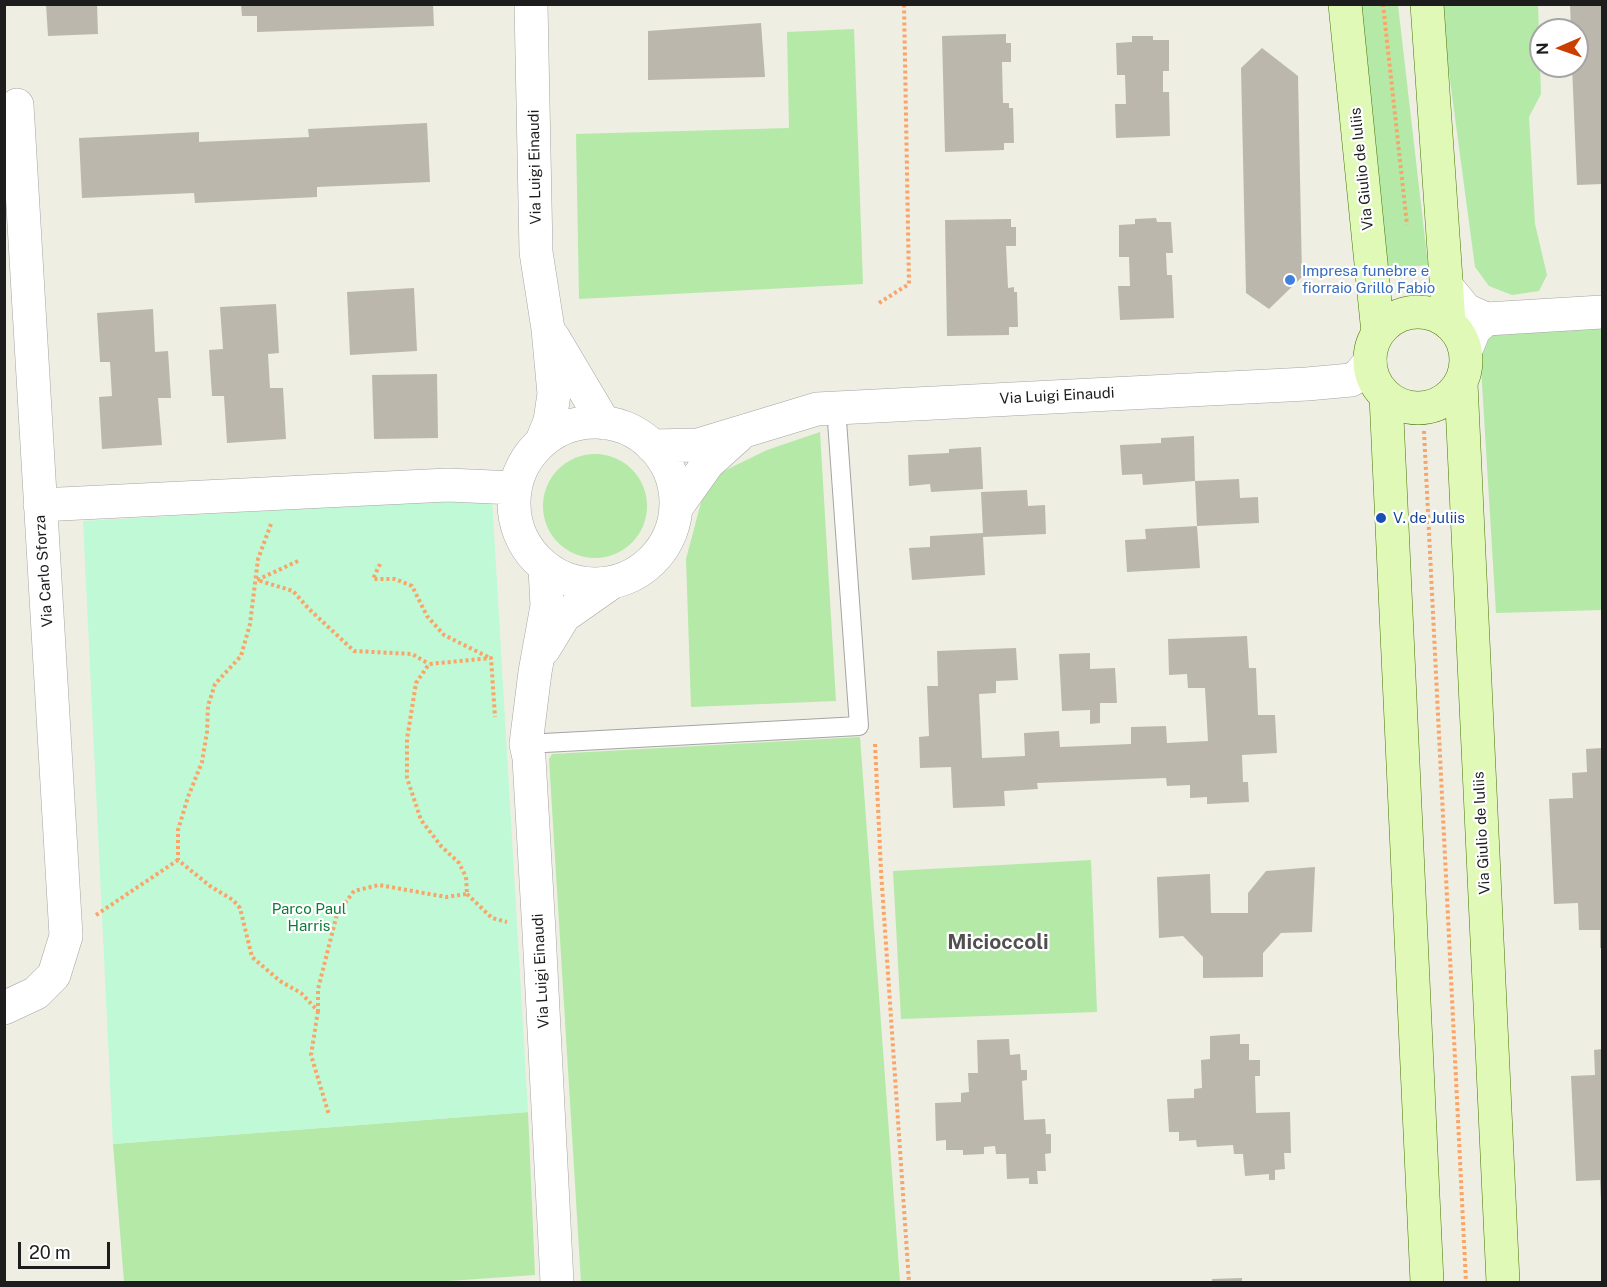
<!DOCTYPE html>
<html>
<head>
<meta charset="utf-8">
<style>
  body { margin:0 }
  #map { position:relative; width:1607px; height:1287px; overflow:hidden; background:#eeeee3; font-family:"Public Sans",sans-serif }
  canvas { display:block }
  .frame { position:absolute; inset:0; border:6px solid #1d1d1d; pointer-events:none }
  .north { position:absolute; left:1529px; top:18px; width:60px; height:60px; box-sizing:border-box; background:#fff; border:2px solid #a5a5a5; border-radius:50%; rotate:268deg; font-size:16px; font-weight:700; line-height:24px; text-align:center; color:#1d1d1d }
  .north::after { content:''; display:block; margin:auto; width:21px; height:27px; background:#ca3e00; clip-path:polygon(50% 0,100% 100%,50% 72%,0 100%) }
  .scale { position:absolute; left:18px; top:1242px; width:92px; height:27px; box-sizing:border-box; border:3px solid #1d1d1d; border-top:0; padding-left:8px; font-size:18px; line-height:21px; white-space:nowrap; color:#1d1d1d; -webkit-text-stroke:4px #fff; paint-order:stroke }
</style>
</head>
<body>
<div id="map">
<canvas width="1607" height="1287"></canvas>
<div class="frame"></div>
<div class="north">N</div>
<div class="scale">20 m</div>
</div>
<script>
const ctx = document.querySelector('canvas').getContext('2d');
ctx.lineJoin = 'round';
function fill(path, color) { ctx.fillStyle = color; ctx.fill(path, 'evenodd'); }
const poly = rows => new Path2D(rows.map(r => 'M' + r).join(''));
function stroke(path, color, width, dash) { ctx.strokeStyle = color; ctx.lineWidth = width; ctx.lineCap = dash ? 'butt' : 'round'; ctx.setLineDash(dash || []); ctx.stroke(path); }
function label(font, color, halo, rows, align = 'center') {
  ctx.font = font + ' "Public Sans",sans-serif'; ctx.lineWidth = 4.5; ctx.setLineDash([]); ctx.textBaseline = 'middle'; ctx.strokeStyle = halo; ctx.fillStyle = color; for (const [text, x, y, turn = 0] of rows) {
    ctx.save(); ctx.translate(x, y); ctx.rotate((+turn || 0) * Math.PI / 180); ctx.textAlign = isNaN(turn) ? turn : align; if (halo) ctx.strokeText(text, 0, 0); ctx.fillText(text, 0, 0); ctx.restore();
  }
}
fill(poly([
  [1354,5,1398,5,1428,265,1385,269],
  [1440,5,1538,5,1541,94,1529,117,1535,224,1547,275,1539,291,1512,295,1489,286,1475,267],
  [854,29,863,284,579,299,576,134,789,128,787,32],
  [1602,319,1602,610,1496,613,1480,351,1488,333],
  [820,432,836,701,691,707,686,559,704,491,724,471,767,450],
  '543 506a52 52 0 1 1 104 0a52 52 0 1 1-104 0Z',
  [860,737,900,1282,581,1282,549,759,552,754],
  [1091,860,1097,1012,901,1019,893,871],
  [528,1112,535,1275,434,1282,124,1282,113,1144]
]), '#b4e9a8');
fill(poly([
  [492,498,528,1112,113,1144,83,521]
]), '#bff9d5');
fill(poly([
  [46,4,97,4,98,34,48,36],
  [241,4,433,4,434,26,257,32,257,16,242,16],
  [1570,4,1602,4,1602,184,1577,185,1572,66,1577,66,1577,30,1571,30],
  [761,23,765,77,648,80,648,31],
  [1006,34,1006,43,1011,43,1011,62,1002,62,1003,103,1009,103,1009,108,1013,108,1014,143,1004,143,1004,150,945,152,942,36],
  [1132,36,1153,36,1153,40,1169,40,1169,71,1163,71,1163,92,1169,92,1170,136,1116,138,1115,104,1126,104,1125,75,1117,75,1116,43,1132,42],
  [1262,48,1298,76,1302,277,1269,309,1246,293,1241,68],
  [427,123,430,182,317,187,317,197,195,203,194,193,82,198,79,138,199,132,199,142,309,137,308,129],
  [1156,218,1157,222,1171,222,1173,253,1166,253,1167,275,1172,275,1174,318,1120,320,1118,286,1130,286,1129,257,1119,257,1119,225,1135,224,1135,219],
  [1011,219,1011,227,1016,227,1016,246,1006,246,1008,288,1014,287,1014,292,1017,292,1018,327,1009,327,1009,335,947,336,945,220],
  [414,288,417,351,350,355,347,292],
  [276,304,279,353,268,354,270,388,283,388,286,439,227,443,224,396,212,396,209,350,223,349,220,307],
  [153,309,155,352,168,351,171,398,158,398,162,445,102,449,99,397,112,396,110,362,100,362,97,313],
  [437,374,438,438,374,439,372,375],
  [1194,436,1195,481,1143,485,1142,474,1122,475,1120,445,1161,443,1161,438],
  [981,447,983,489,931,492,930,484,909,486,908,455,949,453,949,449],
  [1239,479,1240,498,1258,497,1259,523,1197,526,1195,481],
  [1027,490,1028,506,1045,505,1046,534,983,537,985,575,912,580,909,548,930,547,930,536,983,533,981,492],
  [1197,526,1200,568,1127,572,1125,540,1146,539,1145,529],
  [1247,636,1249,668,1256,668,1258,715,1275,715,1277,753,1242,755,1243,782,1248,782,1249,802,1207,804,1207,797,1190,798,1190,785,1167,786,1166,778,1037,783,1038,789,1004,791,1005,806,953,808,951,767,920,768,919,737,929,736,927,686,938,686,937,651,1016,648,1018,680,996,681,996,693,979,694,982,758,1025,756,1024,733,1059,731,1060,747,1131,744,1131,727,1166,726,1167,743,1208,741,1205,688,1188,688,1187,674,1169,675,1168,639],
  [1090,653,1090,669,1115,668,1117,703,1100,703,1100,723,1090,724,1090,710,1062,711,1059,654],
  [1602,748,1602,948,1600,948,1600,930,1579,930,1578,903,1554,904,1549,799,1573,798,1572,773,1587,772,1586,749],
  [1315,867,1312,932,1281,933,1263,953,1263,977,1203,978,1203,957,1183,936,1159,938,1157,877,1210,874,1211,913,1248,913,1248,893,1266,871],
  [1240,1034,1240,1044,1249,1044,1249,1060,1260,1060,1260,1076,1255,1076,1256,1113,1290,1112,1291,1153,1284,1153,1285,1169,1275,1170,1275,1180,1269,1180,1269,1174,1245,1176,1243,1154,1234,1154,1233,1145,1197,1147,1196,1140,1179,1141,1179,1132,1169,1132,1167,1099,1194,1098,1194,1089,1202,1088,1201,1060,1210,1059,1210,1036],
  [1009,1039,1010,1055,1020,1054,1021,1070,1027,1070,1027,1080,1022,1081,1024,1120,1045,1119,1046,1134,1051,1134,1051,1153,1045,1154,1046,1171,1037,1171,1038,1184,1029,1184,1029,1178,1007,1179,1006,1154,996,1154,995,1146,984,1147,984,1154,963,1155,963,1150,946,1150,946,1140,936,1141,935,1103,961,1102,961,1093,969,1092,968,1073,978,1073,977,1040],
  [1602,1049,1602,1201,1601,1201,1600,1180,1576,1181,1571,1076,1595,1075,1594,1050],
  [1242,1278,1242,1282,1212,1282,1212,1279]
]), '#bbb7ac');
const service = poly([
  [526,744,859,726,836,407]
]);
const minor = poly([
  [531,4,536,252,548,329,554,394,550,421,542,441],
  [1447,287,1466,310,1486,319,1602,312],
  [553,337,604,423],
  [1466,350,1474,330,1486,319],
  '514 503a81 81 0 1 1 162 0a81 81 0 1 1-162 0Z',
  [652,446,698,445,817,409,1307,384,1351,380,1359,375,1370,362],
  [40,505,448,485,515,488],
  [676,508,708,463,738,436],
  [545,568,547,606,535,672,526,744,529,758,539,932,557,1282],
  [544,649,564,616,611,583],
  [4,1008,36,993,54,975,66,936,17,105]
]);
const secondary = poly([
  [1345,4,1378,333],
  [1427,4,1449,323],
  '1370 360a48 48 0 1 1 96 0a48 48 0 1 1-96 0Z',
  [1461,383,1503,1282],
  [1386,396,1427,1282]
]);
stroke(service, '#a4a4a4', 20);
stroke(minor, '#a4a4a4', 34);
stroke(secondary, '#467404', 34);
stroke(poly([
  [1383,4,1407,225],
  [879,303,909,284,904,4],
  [1424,431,1466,1282],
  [271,524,258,559,250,624,241,656,215,684,208,706,207,732,202,762,188,797,178,830,178,860,210,886,233,900,240,908,252,957,280,981,301,993,318,1011,318,989,337,914,354,891,379,885,446,897,467,894,466,877,459,863,441,846,421,820,407,778,407,739,416,683,429,664,491,658,495,717],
  [298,561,257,580,293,591,309,609,354,651,412,654,429,664],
  [380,564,373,579,395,579,412,586,427,616,444,635,490,658],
  [875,744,881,871,909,1282],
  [467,894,492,918,507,922],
  [96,915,178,860],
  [318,1011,311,1055,329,1115]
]), '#faa468', 4, [3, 3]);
stroke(service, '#fff', 18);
stroke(minor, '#fff', 33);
stroke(secondary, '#e1f9b6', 33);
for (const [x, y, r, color] of [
  [1290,280,6,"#3f7fe0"],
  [1381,518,6,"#1a4fb4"]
]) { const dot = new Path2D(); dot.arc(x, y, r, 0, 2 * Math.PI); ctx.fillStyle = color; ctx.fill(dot); stroke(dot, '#fff', 2); }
label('15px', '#1d1d1d', '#fff', [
  ["Via Luigi Einaudi",535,167,-91],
  ["Via Giulio de Iuliis",1362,169,-96],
  ["Via Luigi Einaudi",1057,396,-3],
  ["Via Carlo Sforza",44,571,-94],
  ["Via Giulio de Iuliis",1482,833,-93],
  ["Via Luigi Einaudi",541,971,-93]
]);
label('15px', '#366cbe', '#fff', [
  ["Impresa funebre e",1302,271],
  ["fiorraio Grillo Fabio",1302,288]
], 'left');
label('15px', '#164399', '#fff', [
  ["V. de Juliis",1393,518]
], 'left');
label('15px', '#0b7b37', '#fff', [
  ["Parco Paul",309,909],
  ["Harris",309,926]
]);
label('bold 21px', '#505050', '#fff', [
  ["Micioccoli",998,943]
]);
</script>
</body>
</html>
